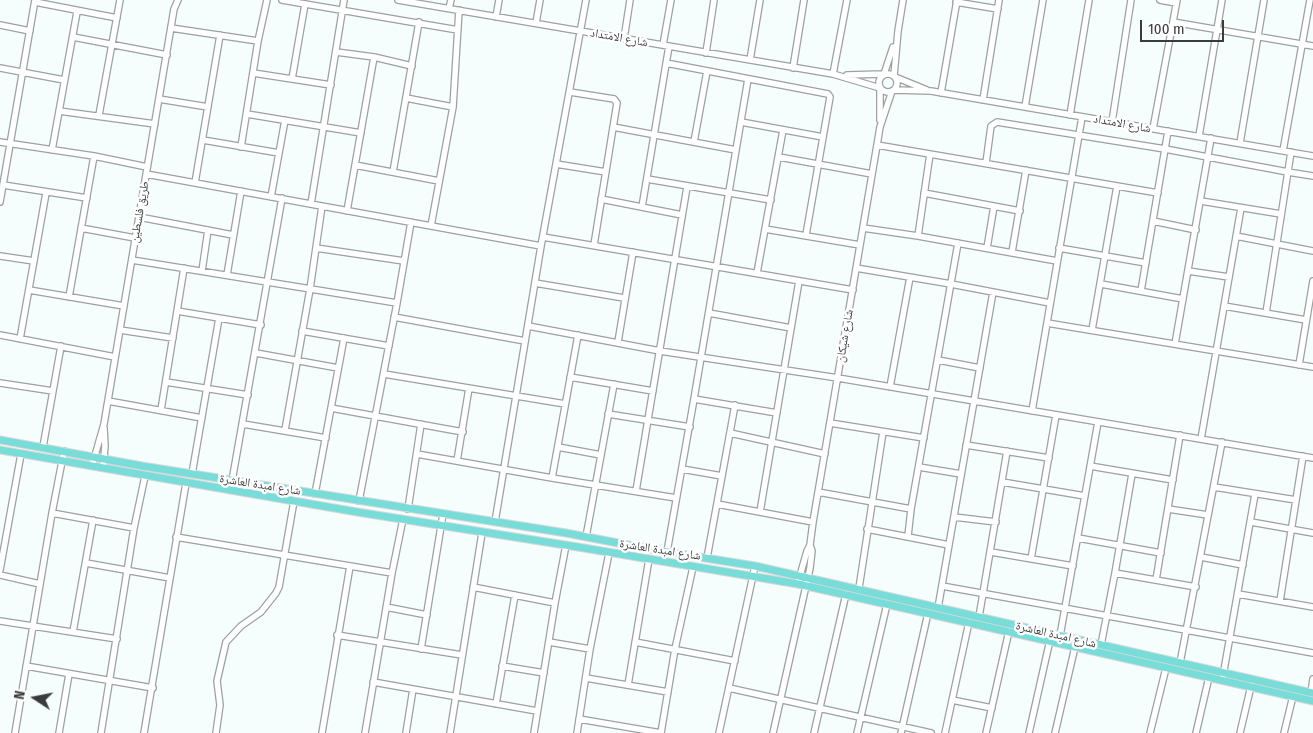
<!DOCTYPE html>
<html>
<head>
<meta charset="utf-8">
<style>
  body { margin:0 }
  #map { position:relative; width:1313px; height:733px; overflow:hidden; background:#f6fdfd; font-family:"Fira Sans Condensed",sans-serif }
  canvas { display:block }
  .north { position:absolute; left:10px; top:673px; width:50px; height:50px; -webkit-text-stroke:4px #fff; paint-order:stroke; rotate:281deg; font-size:14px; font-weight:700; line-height:20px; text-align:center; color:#3a3c3c }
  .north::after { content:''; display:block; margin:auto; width:18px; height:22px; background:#3a3c3c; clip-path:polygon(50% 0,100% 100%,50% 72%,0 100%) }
  .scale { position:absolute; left:1140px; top:20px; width:84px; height:22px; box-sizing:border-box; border:2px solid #3a3c3c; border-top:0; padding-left:6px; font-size:15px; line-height:18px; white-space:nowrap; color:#3a3c3c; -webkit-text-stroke:4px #fff; paint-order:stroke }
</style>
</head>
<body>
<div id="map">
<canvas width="1313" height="733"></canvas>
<div class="north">N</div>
<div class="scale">100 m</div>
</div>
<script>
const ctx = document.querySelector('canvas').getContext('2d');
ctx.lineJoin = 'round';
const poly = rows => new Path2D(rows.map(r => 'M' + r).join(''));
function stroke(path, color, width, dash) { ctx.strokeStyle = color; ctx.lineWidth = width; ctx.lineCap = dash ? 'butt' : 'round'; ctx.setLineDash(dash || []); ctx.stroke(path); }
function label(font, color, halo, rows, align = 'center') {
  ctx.font = font + ' "Fira Sans Condensed","Noto Naskh Arabic",sans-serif'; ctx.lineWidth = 5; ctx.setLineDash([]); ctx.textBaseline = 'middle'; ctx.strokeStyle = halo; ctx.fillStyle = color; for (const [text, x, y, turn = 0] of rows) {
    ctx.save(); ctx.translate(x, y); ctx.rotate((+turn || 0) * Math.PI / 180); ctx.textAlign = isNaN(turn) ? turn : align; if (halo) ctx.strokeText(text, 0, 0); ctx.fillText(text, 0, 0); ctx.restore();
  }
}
const minor = poly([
  [282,0,458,30],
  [398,0,833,74,880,88],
  [1160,0,1176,3],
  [35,2,117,18],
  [956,2,998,9],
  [449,8,451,0],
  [496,17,499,0],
  [1173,22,1313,46],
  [536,23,540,0],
  [0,25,30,31],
  [171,28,258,41],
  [73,37,167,55],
  [624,39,630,0],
  [663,45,671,0],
  [336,52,374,57,412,66],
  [706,53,714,0],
  [750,60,760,0],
  [666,63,828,94,830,97,806,235],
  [0,68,64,80],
  [793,68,804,0],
  [253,73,331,85],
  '879 83a9 9 0 1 1 18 0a9 9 0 1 1-18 0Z',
  [833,74,847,0],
  [884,74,893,47],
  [847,75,883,74],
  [894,76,898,31,903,0],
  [895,77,927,90],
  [292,79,305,4],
  [880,89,880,120],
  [894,90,931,91,1313,156],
  [570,92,614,99,617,103,594,245],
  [941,93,957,0],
  [406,98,453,107],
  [159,99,208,107],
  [983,100,999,0],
  [1025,107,1043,0],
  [59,111,155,124],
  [247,114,361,133],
  [99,115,120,0],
  [1070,115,1089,0],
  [741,122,823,137],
  [1112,122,1131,0],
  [613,127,736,150],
  [1153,129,1177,0],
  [1199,136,1222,0],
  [203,140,279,153],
  [0,142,94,156,147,167],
  [694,142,707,71],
  [1240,143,1264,0],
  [877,145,1158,193],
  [241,147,258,41,267,0],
  [52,150,77,12],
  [1283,151,1310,0],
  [779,157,872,174],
  [986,163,991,126,997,122,1165,149,1288,172,1313,176],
  [556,164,606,172],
  [355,165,439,181],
  [393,172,419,22],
  [146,174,541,246],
  [647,179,771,200],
  [195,183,220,35],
  [3,185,87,198],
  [924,193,1020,211],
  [271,197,285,120],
  [601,199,682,215],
  [1201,201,1281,214],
  [0,202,35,0],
  [311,204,344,0],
  [642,207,669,46],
  [347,211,374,57],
  [139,217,233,235],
  [1153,221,1196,230],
  [431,226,453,107,459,10],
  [81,228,135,238],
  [863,228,918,236,1057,261],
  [765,229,860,245],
  [918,236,930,154],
  [1236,236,1313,251],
  [543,237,853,290],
  [316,248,404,261],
  [987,248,994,206],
  [1059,248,1146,263],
  [1012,252,1026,170],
  [0,256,34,261],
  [132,260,397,303],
  [856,268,951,284,1050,303],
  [202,271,208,230],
  [1188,271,1229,277],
  [757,273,783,130],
  [227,275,241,191],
  [535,283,624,298],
  [1101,284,1183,299],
  [29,290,124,306],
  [1141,291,1168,131],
  [69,297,94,156],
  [1224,306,1306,320],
  [177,311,261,325],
  [709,313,791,328],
  [1266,313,1291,152],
  [394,317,525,341],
  [1047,323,1313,367],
  [528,326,660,351,838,378,1313,458],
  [120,330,173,338],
  [1092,330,1117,186],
  [302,331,389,346],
  [0,335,115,357],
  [20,339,46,193],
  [618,342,633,252],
  [1175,344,1211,138],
  [256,353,338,368],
  [938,360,980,368],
  [1299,365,1313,281],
  [384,374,565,404],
  [570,377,653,391],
  [166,382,248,395],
  [0,383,53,391],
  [890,387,910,277],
  [694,399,777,413],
  [108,401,202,418],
  [331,408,463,432],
  [161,410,184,268],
  [1032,411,1082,117],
  [608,414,690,427],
  [830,423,924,438],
  [243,424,326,438],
  [285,430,310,289,322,206],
  [730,433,825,454],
  [1201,439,1241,208],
  [966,445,1049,458],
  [43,447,61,346],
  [558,447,601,455],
  [417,454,552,478,578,335],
  [457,461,469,388],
  [92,466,104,424,174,9,178,0],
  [1090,466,1173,480],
  [919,467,961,474],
  [103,468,105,446,104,428],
  [682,469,722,476],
  [192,474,219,318],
  [552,478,676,498],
  [232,481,282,198],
  [1002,482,1085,496],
  [1214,487,1296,500],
  [636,491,687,187],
  [818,492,911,509],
  [315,494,344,338],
  [359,501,397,303,411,222],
  [717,504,813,522],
  [408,509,421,424],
  [1168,509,1208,515],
  [760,512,799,281],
  [52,513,134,528],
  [954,517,996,522],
  [495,522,541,246,586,0],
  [1251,522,1313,533],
  [867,529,949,545],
  [908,536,911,509,958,243],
  [176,537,392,573],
  [586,537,614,384],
  [1078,538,1161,553],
  [667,552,694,399,748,79],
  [991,552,1073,566],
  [1201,557,1243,565],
  [707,558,735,405],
  [1031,559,1056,415],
  [86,563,170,578],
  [0,570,21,454],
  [1115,573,1196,587],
  [0,575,40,584],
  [799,579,807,551,810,545],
  [1156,580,1180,435],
  [942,586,1313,653],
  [473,587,555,603],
  [859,588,883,432],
  [1238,594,1313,607],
  [1280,601,1303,456],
  [386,607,427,615],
  [938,608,993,292],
  [979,617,1007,451],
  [0,621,117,639],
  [73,632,93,520],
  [337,635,462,655],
  [1060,636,1098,422],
  [549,642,590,649],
  [635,642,735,661],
  [1101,645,1115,573,1132,474],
  [421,649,443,514],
  [1180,663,1222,442],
  [26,666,153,688],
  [502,666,544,673],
  [1223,676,1255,494],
  [586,678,668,692],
  [373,682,537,711],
  [628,685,649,559],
  [729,688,931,733],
  [1311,693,1313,679],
  [952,700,992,708],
  [496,704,515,595],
  [579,719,661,733,675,649,693,567],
  [15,733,52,513,64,451],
  [59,733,69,674],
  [101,733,134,528,145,476],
  [144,733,186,483],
  [216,733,220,705,217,681,226,642,241,626,261,612,276,593,279,587,294,501],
  [322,733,350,566],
  [365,733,392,573,403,519],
  [406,733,413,689],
  [450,733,482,533],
  [534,733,555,603,566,545],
  [577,733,590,649,609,553],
  [719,733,755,566],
  [773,733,810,568,812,551,810,545,813,522,877,145,880,127,892,91],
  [814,733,846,594],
  [857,733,887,604],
  [901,733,928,613],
  [945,733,969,622],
  [986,733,1009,631],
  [1029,733,1050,640],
  [1055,733,1075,647],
  [1150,733,1166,668],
  [1196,733,1209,677],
  [1240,733,1251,686],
  [1284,733,1293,696]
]);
const major = poly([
  [0,440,142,466,566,533,649,549,755,566,1313,693],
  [0,450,357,512,584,548,798,584,1313,701]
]);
stroke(minor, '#9ba2a1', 8);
stroke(major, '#d8d8d8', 9);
stroke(minor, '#fff', 5.5);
stroke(major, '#78ddd9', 7);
label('12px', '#3a3c3c', '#fff', [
  ["شارع الامتداد",619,38,10],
  ["شارع الامتداد",1122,124,10],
  ["طريق فلسطين",140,212,-80],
  ["شارع شيكان",845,336,-80],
  ["شارع امبدة العاشرة",260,485,9],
  ["شارع امبدة العاشرة",660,550,9],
  ["شارع امبدة العاشرة",1056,635,13]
]);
</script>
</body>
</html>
